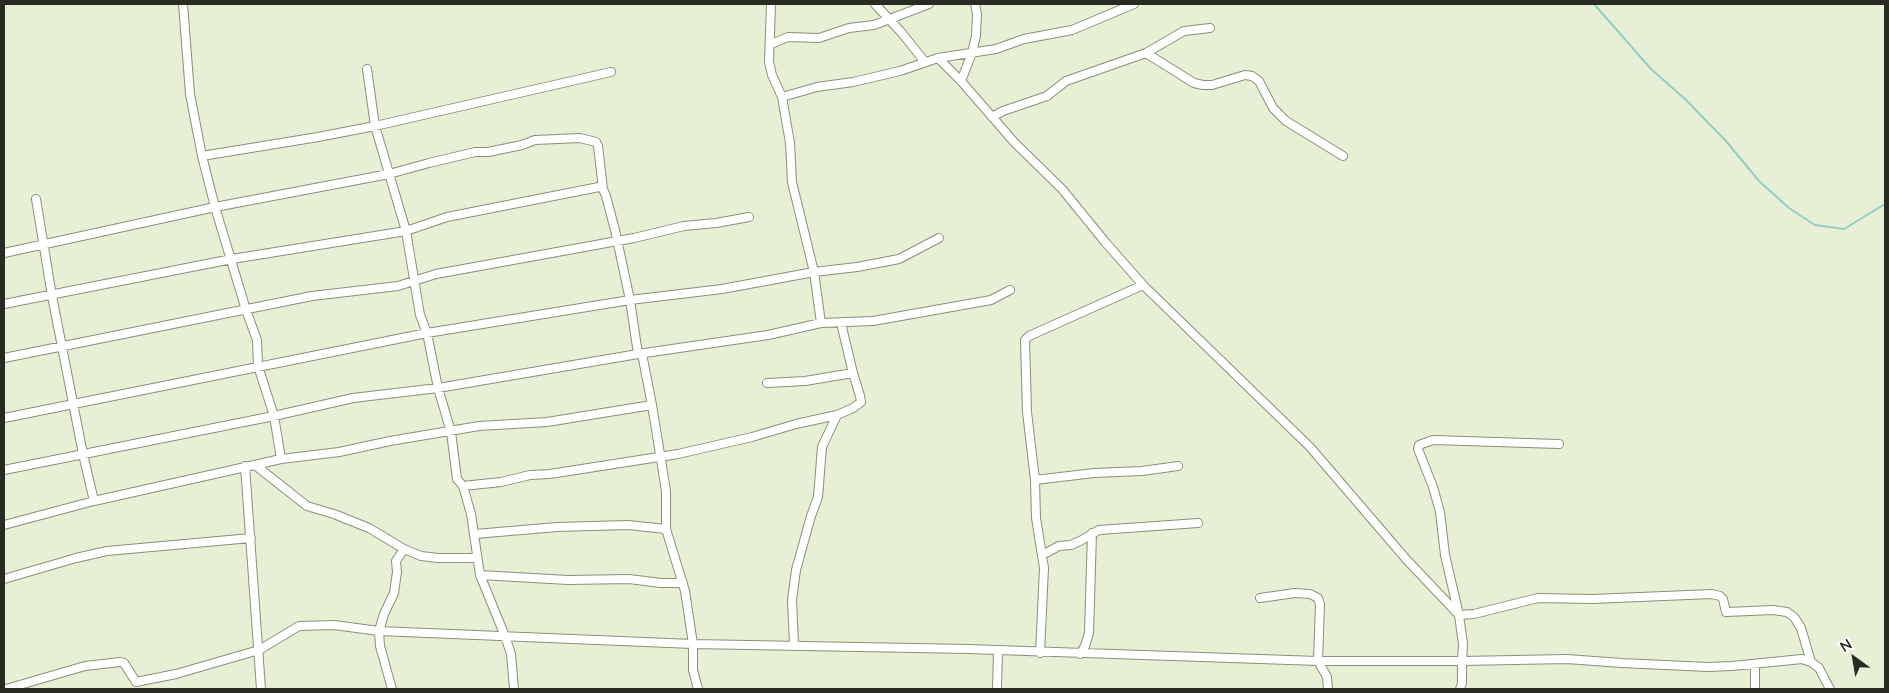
<!DOCTYPE html>
<html>
<head>
<meta charset="utf-8">
<style>
  body { margin:0 }
  #map { position:relative; width:1889px; height:693px; overflow:hidden; background:#e7f0d4; font-family:Lato,sans-serif }
  canvas { display:block }
  .frame { position:absolute; inset:0; border:5px solid #282b21; pointer-events:none }
  .north { position:absolute; left:1829px; top:633px; width:50px; height:50px; -webkit-text-stroke:4px #fff; paint-order:stroke; rotate:328deg; font-size:14px; font-weight:700; line-height:20px; text-align:center; color:#282b21 }
  .north::after { content:''; display:block; margin:auto; width:18px; height:22px; background:#282b21; clip-path:polygon(50% 0,100% 100%,50% 72%,0 100%) }
</style>
</head>
<body>
<div id="map">
<canvas width="1889" height="693"></canvas>
<div class="frame"></div>
<div class="north">N</div>
</div>
<script>
const ctx = document.querySelector('canvas').getContext('2d');
ctx.lineJoin = 'round';
const poly = rows => new Path2D(rows.map(r => 'M' + r).join(''));
function stroke(path, color, width, dash) { ctx.strokeStyle = color; ctx.lineWidth = width; ctx.lineCap = dash ? 'butt' : 'round'; ctx.setLineDash(dash || []); ctx.stroke(path); }
stroke(poly([
  [1594,4,1651,69,1685,99,1726,141,1759,181,1789,208,1815,225,1844,229,1885,204]
]), '#94cec5', 2);
const street = poly([
  [771,4,769,62,772,75,782,97,790,143,792,182,814,272,821,323],
  [875,4,901,32,925,62],
  [771,44,788,37,819,38,849,28,874,25,929,4],
  [1146,53,1194,83,1203,85,1212,85,1245,75,1252,76,1259,81,1273,108,1286,121,1343,156],
  [938,58,961,81,1014,142,1062,189,1106,243,1143,285,1310,447,1406,559,1459,615,1474,614,1538,598,1592,599,1712,594,1720,596,1723,599,1726,612,1773,610,1787,612,1794,617,1801,628,1811,662],
  [367,69,375,126,406,231,420,315,427,333,438,388,451,432,457,479,463,486,471,514,480,575,505,636,511,654,514,689],
  [961,81,972,53,976,36,977,14,975,4],
  [782,97,817,87,853,82,900,71,938,58,996,49,1024,39,1072,30,1134,4],
  [992,117,1003,111,1047,96,1066,81,1146,53,1184,31,1210,28],
  [202,156,318,137,375,126,611,72],
  [36,199,52,296,83,454,94,501],
  [4,253,215,207,202,156,190,94,183,4],
  [4,304,232,259,406,231,447,217,599,187,603,189,606,196,615,230,630,300,638,354],
  [642,354,652,405],
  [4,358,312,296,398,286,436,274,634,238,684,226,716,223,749,217],
  [767,383,805,381,853,373],
  [4,418,427,333,630,300,722,289,814,272,857,267,899,259,939,238],
  [281,459,274,416,258,366,257,340,246,310,215,207,389,174,429,163,475,152,488,152,522,145,535,140,580,138,596,142,598,146,603,189],
  [255,465,307,506,334,514,369,528,404,549,421,556,438,558,477,558],
  [245,466,261,689],
  [4,470,274,416,353,398,438,388,638,354,768,335,821,323,873,321,991,300,1010,290],
  [1035,480,1094,473,1142,471,1178,466],
  [463,486,501,482,530,475,550,474,678,454,752,437,796,424,837,415,853,408,861,402,860,396,853,373,841,323],
  [4,525,94,501,281,459,339,452,390,441,479,426,547,422,652,405,666,491,666,529,685,591,693,644,693,670,698,689],
  [475,534,557,527,628,525,666,529],
  [1042,555,1059,546,1071,545,1080,541,1099,530,1198,523],
  [480,575,568,580,629,579,661,583,683,583],
  [4,579,76,558,107,551,251,538],
  [1260,598,1295,593,1310,594,1318,598,1320,604,1318,661,1327,677,1328,689],
  [794,644,792,600,796,570,811,516,818,497,822,447,837,415],
  [1040,653,1044,568,1036,518,1035,480,1027,412,1025,340,1029,336,1143,285],
  [1080,654,1085,646,1089,633,1092,533],
  [6,689,85,666,120,662,124,663,136,682,176,674,259,650,299,626,334,625,379,631,693,644,968,649,1318,661,1462,661,1463,644,1459,615,1445,555,1440,512,1433,487,1418,449,1419,445,1433,440,1559,444],
  [392,689,380,646,379,631,384,614,394,593,397,572,396,561,404,549],
  [997,689,998,651],
  [1460,689,1462,683,1462,661,1567,659,1622,663,1708,667,1732,666,1802,659,1811,662,1819,668,1830,689],
  [1755,689,1755,664]
]);
stroke(street, '#889177', 10);
stroke(street, '#fff', 8);
</script>
</body>
</html>
